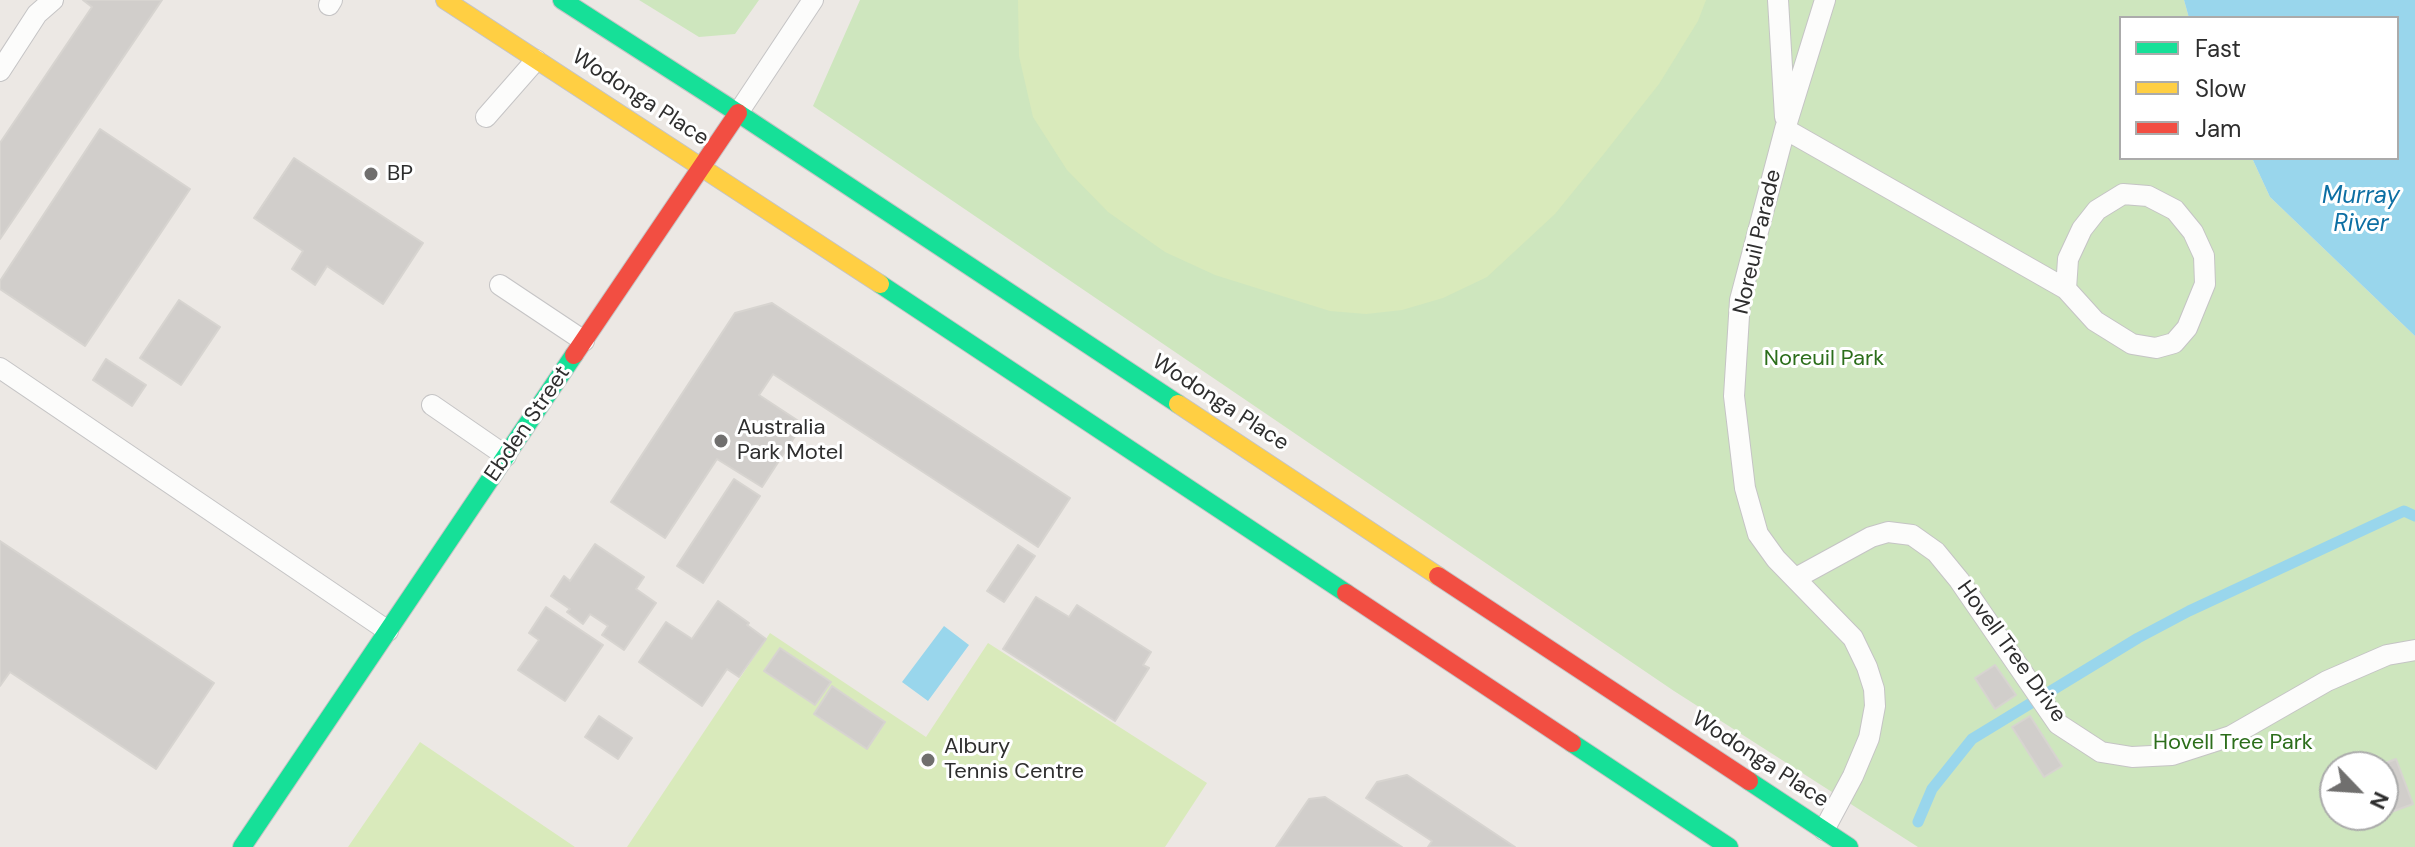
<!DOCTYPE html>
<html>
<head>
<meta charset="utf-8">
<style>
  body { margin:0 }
  #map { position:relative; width:2415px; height:847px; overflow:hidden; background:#ece8e4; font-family:"DM Sans",sans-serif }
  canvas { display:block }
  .legend { position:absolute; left:2119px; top:16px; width:280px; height:144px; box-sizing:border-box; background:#fff; border:2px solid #ababab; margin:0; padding:10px 14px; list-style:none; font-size:24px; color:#2e2e2e }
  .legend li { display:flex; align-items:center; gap:16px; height:40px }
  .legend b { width:40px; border:2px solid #ababab }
  .north { position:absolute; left:2319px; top:751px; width:80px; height:80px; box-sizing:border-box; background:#fff; border:2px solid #ababab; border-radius:50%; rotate:115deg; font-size:22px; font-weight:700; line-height:32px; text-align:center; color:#2e2e2e }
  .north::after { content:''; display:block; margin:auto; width:28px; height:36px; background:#706f6e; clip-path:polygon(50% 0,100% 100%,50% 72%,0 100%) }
</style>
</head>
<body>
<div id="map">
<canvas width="2415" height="847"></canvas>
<ul class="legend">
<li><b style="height:10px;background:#16e098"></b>Fast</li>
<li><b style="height:10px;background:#ffcf43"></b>Slow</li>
<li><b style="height:10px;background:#f24e42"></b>Jam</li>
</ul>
<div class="north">N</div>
</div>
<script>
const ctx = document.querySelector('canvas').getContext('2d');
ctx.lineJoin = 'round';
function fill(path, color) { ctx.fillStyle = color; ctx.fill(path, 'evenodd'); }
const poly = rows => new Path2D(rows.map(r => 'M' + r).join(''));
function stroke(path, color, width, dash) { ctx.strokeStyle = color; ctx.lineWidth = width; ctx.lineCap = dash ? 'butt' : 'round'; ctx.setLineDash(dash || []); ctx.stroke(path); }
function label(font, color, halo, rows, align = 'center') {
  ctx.font = font + ' "DM Sans",sans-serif'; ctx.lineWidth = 6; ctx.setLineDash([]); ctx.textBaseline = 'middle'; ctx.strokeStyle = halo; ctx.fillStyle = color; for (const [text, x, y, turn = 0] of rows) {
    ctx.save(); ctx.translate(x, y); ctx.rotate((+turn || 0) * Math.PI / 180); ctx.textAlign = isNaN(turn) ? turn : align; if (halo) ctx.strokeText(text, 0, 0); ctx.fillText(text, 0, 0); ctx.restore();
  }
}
fill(poly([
  [639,0,759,0,735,34,699,37],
  [860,0,2184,0,2189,18,2121,18,2121,158,2252,158,2270,197,2415,336,2415,847,1918,847,1674,691,813,106],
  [2335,767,2383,767,2383,815,2335,815]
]), '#cee6be');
fill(poly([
  [1018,0,1706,0,1698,21,1659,84,1603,155,1555,214,1487,277,1443,298,1402,310,1366,314,1330,311,1215,275,1165,252,1108,212,1067,170,1033,117,1019,56],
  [770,633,926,737,988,643,1207,783,1165,847,627,847],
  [420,742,575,847,348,847]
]), '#d9eabb');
fill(poly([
  [2184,0,2415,0,2415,336,2270,197,2252,158,2397,158,2397,18,2189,18],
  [944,626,969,645,928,701,902,682]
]), '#99d6ec');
stroke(poly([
  [1918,822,1932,789,1972,739,2138,638,2189,611,2404,511,2415,516]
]), '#99d6ec', 11);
const building = poly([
  [83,0,162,0,0,239,0,143,92,7,83,0],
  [100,129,190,189,85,346,0,289,0,281,100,129],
  [294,158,423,243,383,304,327,266,315,285,292,269,303,251,254,218,294,158],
  [179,300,220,327,181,385,140,358,179,300],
  [772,303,1070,498,1038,547,773,374,759,395,803,424,762,487,717,459,665,538,611,502,735,313,772,303],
  [106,359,146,385,132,406,93,380,106,359],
  [734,479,760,496,703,583,677,566,734,479],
  [0,541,214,683,156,769,10,672,0,686,0,541],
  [595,544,644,577,636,589,656,603,624,650,602,635,608,626,590,614,583,624,567,612,570,609,551,596,564,576,570,581,595,544],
  [1018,545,1035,556,1004,602,987,591,1018,545],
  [1036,597,1069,617,1077,605,1151,652,1143,665,1149,668,1115,721,1003,649,1036,597],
  [718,601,749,623,747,625,766,639,739,677,727,669,702,706,639,662,666,622,692,639,718,601],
  [546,607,603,645,565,701,518,670,539,640,529,633,546,607],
  [780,648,831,682,815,705,764,671,780,648],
  [1995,665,2016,695,1995,709,1975,678,1995,665],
  [832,686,885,722,867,749,814,714,832,686],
  [599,716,632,738,618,759,585,737,599,716],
  [2030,716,2062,766,2044,777,2012,727,2030,716],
  [2396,759,2413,804,2367,821,2364,815,2383,815,2383,767,2375,767,2396,759],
  [1407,775,1515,847,1428,847,1432,841,1366,798,1377,782,1407,775],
  [1325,797,1402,847,1276,847,1309,799,1325,797]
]);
fill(building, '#d1cecb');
stroke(building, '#d7d4d0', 2);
const lane = poly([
  [1778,0,1785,117],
  [329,5,332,0],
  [0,71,37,14,53,0],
  [738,113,813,0],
  [486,117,536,60],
  [1785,129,2066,289,2095,321,2132,344,2156,348,2174,343,2187,328,2205,284,2204,256,2193,232,2175,210,2148,196,2123,194,2097,210,2082,229,2068,259,2066,289],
  [500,285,584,341],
  [0,368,388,631],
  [432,405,506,456],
  [1796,578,1871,537,1888,532,1912,535,1936,552,1959,580,2058,724,2101,752,2132,757,2172,755,2231,736,2327,681,2387,655,2415,650],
  [1824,830,1853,776,1869,738,1875,706,1874,689,1867,667,1853,638,1776,559,1758,534,1745,488,1734,396,1740,300,1785,129,1825,0]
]);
const fast = poly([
  [562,0,738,113,1178,404],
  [880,284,1346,593],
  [1572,743,1729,847],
  [1749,781,1849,847],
  [242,847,574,355]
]);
const slow = poly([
  [445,0,880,284],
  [1178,404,1438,576]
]);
const jam = poly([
  [574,355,738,113],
  [1438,576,1749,781],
  [1346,593,1572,743]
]);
stroke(lane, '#c5c4c5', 22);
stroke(fast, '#c5c4c5', 20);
stroke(slow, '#c5c4c5', 20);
stroke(jam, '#c5c4c5', 20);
stroke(lane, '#fcfcfb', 20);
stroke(fast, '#16e098', 18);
stroke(slow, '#ffcf43', 18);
stroke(jam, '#f24e42', 18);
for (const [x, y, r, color] of [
  [371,174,8,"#706f6e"],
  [721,441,8,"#706f6e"],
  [928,760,8,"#706f6e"]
]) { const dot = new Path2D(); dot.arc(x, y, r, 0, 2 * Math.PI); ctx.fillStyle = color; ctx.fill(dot); stroke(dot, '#fff', 3); }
label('22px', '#2e2e2e', '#fff', [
  ["Wodonga Place",640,98,33],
  ["Noreuil Parade",1758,242,-77],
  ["Wodonga Place",1220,403,33],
  ["Ebden Street",528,424,-56],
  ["Hovell Tree Drive",2011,652,54],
  ["Wodonga Place",1760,760,33]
]);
label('22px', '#2e2e2e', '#fff', [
  ["BP",387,174],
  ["Australia",737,428],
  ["Park Motel",737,453],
  ["Albury",944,747],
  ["Tennis Centre",944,772]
], 'left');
label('22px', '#2c6e1b', '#fff', [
  ["Noreuil Park",1824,359],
  ["Hovell Tree Park",2233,743]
]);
label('italic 24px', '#0d6fa3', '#fff', [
  ["Murray",2361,197],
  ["River",2361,225]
]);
</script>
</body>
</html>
